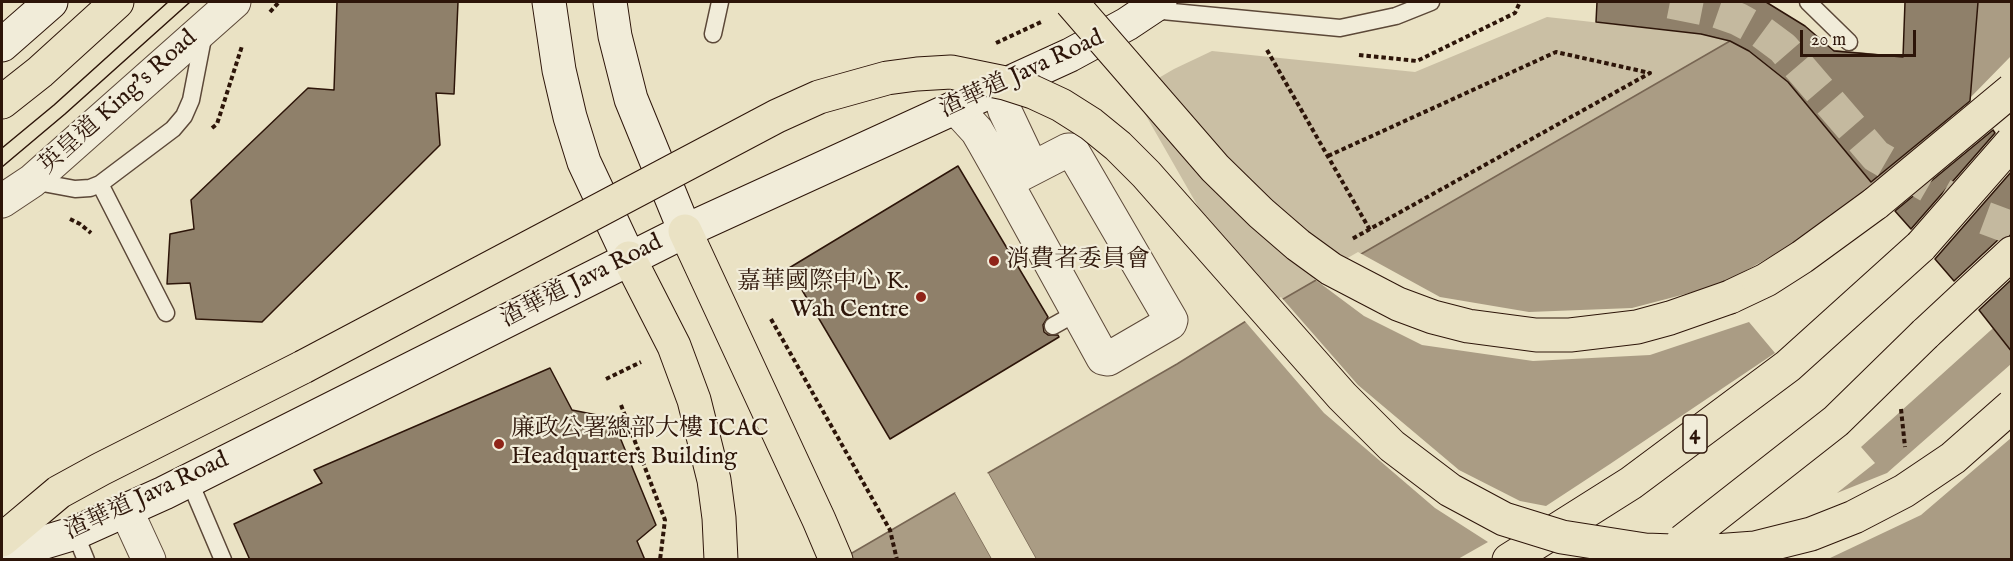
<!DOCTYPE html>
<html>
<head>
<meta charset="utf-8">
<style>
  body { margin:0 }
  #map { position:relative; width:2013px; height:561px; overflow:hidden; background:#eae2c4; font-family:"IM FELL English",serif }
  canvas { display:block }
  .frame { position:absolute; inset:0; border:3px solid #2d1509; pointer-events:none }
  .scale { position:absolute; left:1800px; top:30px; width:116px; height:27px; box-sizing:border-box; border:3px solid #2d1509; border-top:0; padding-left:8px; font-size:18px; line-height:21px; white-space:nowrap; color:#2d1509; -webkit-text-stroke:4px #f1ecd9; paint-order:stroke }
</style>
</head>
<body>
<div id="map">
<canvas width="2013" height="561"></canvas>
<div class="frame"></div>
<div class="scale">20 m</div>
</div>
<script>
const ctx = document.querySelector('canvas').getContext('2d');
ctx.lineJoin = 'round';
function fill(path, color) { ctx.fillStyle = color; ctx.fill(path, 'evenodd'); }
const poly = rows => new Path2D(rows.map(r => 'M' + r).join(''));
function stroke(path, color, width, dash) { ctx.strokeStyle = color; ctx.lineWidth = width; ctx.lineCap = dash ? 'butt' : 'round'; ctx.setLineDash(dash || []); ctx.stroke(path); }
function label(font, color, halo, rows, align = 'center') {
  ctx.font = font + ' "IM FELL English","Noto Serif TC",serif'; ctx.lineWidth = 4.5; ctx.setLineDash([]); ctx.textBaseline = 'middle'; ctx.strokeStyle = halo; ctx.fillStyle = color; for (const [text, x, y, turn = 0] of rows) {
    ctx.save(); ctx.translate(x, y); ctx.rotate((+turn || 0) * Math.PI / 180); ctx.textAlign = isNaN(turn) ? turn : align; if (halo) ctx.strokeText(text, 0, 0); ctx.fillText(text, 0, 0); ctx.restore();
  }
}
fill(poly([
  [1547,17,1701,34,1730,41,1259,313,1133,93,1174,69,1212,51,1415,72]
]), '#cabfa4');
const water = poly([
  [1970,2,2011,2,2011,559,1036,559,988,473,1177,364,1259,313,1730,41,1903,57,1970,2],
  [955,493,992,559,840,560,955,493]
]);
fill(water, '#aa9c84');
stroke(water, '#786653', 1.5);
fill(poly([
  [2011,56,2011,312,1861,447,1875,463,1837,493,1887,473,2011,364,2011,438,1921,515,1828,559,1458,559,1488,542,1435,508,1324,413,1243,319,1281,297,1358,385,1459,470,1520,501,1546,506,1610,464,1775,353,1749,322,1650,355,1533,361,1422,345,1364,316,1313,278,1358,252,1440,297,1529,312,1632,308,1720,285,1811,234,1923,146],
  [988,473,1036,559,1033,560,986,475],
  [957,492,995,558,995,560,992,559,955,493]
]), '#eae2c4');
const building = poly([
  [337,2,458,2,454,94,436,93,440,145,262,322,196,319,190,283,167,284,170,234,194,229,191,200,308,88,334,90,337,2],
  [1597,2,1766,2,1805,26,1834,51,1903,57,1905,2,1978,2,1970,101,1871,182,1788,82,1749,51,1730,41,1701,34,1596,22,1597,2],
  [1993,130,1995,133,1911,229,1895,211,1993,130],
  [958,166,1048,317,1043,325,1044,332,1048,335,1058,335,1059,337,890,439,789,268,958,166],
  [2012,171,2012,235,1999,239,1954,281,1935,259,2012,171],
  [2012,279,2012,352,1979,310,2012,279],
  [550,368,572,410,612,418,656,525,637,541,645,560,250,560,234,524,322,483,314,470,550,368]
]);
fill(building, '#8f806a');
stroke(building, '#2d1509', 1.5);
stroke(poly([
  [1670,2,1715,11,1738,19,1760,31,1783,48,1876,156,1980,216,2012,228]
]), '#c4b99f', 33, [33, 16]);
const lane = poly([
  [1808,2,1849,42],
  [1152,10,1340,28,1396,16,1431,2],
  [713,34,720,2],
  [32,181,75,189,90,188,100,184,173,129,184,116,191,100,204,33],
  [100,184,166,313],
  [1053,326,1078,312],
  [189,480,223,560],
  [75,533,86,560]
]);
const street = poly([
  [1000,88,1002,102,1005,111,1032,168],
  [955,107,977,131,984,143,1006,182,1103,358,1108,359,1170,323,1171,320,1072,150,1068,150,1006,182],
  [2,201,32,181,234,2],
  [126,510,149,560]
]);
const secondary = poly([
  [549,2,559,70,570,117,584,162,629,258],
  [610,2,615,36,631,99,685,231],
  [2,45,51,2],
  [2,555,75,533,164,493,685,231,1070,55,1127,24,1160,2]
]);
const highway = poly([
  [2,102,40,72,117,2],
  [685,231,819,520,836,560],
  [629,258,674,346,694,400,714,480,719,518,721,560],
  [1730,297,1766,280,1802,257,1876,203],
  [1925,334,2012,253],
  [2,540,59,492,101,469,303,367],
  [1509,560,1631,483,1788,366,1921,246]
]);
stroke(lane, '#5c4838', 19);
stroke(street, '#5c4838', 35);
stroke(secondary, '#2d1509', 35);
stroke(highway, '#2d1509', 35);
stroke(poly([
  [270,12,279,2],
  [996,43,1041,22],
  [1267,50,1370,230],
  [1359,55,1417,61,1515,13,1520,2],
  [212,128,217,124,242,46],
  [1328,156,1556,52,1650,73,1352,239],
  [70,219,80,224,91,233],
  [771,319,890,530,897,560],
  [606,379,641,362],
  [621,405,665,520,660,560],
  [1901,409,1905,447]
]), '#2d1509', 4, [4.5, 3]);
stroke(lane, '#f1ecd9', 16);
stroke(street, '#f1ecd9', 33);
stroke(secondary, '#f1ecd9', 33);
stroke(highway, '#eae2c4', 33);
stroke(poly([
  [2,148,54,105,168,2],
  [2,167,65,114,190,2]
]), '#2d1509', 1.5);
const highwayBridge = poly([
  [1071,2,1215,168,1261,213,1298,245,1331,269,1398,304,1433,317,1468,326,1536,335,1570,335,1637,327,1670,318,1730,297],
  [1876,203,2012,90],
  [1921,246,2012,142],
  [303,367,777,116,819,97,887,78,917,74,951,72,1005,83,1033,92,1061,105,1091,124,1118,146,1146,174,1342,396,1392,446,1450,490,1504,519,1562,537,1645,550,1701,552,1755,548,1811,534,1854,517,1904,491,1953,458,2012,406],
  [1683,541,1836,421,1925,334]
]);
stroke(highwayBridge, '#2d1509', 35, []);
stroke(highwayBridge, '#eae2c4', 33);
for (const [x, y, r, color] of [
  [994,261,6,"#8f2418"],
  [921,297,6,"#8f2418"],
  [499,444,6,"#8f2418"]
]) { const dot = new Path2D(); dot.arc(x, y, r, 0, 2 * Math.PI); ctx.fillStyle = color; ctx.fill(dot); stroke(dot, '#f1ecd9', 2); }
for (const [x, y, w] of [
  [1695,434,24]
]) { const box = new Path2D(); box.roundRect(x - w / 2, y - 19, w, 38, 4.5); ctx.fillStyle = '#f1ecd9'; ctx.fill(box); stroke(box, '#2d1509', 1.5); }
label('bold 22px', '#2d1509', null, [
  ["4",1695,434]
]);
label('24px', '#2d1509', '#f1ecd9', [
  ["渣華道 Java Road",1022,75,-25],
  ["英皇道 King's Road",119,103,-42],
  ["渣華道 Java Road",582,282,-27],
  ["渣華道 Java Road",147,497,-25]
]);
label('24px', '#2d1509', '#f1ecd9', [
  ["消費者委員會",1006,261],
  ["嘉華國際中心 K.",909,283,"right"],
  ["Wah Centre",909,311,"right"],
  ["廉政公署總部大樓 ICAC",511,430],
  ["Headquarters Building",511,458]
], 'left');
</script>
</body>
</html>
